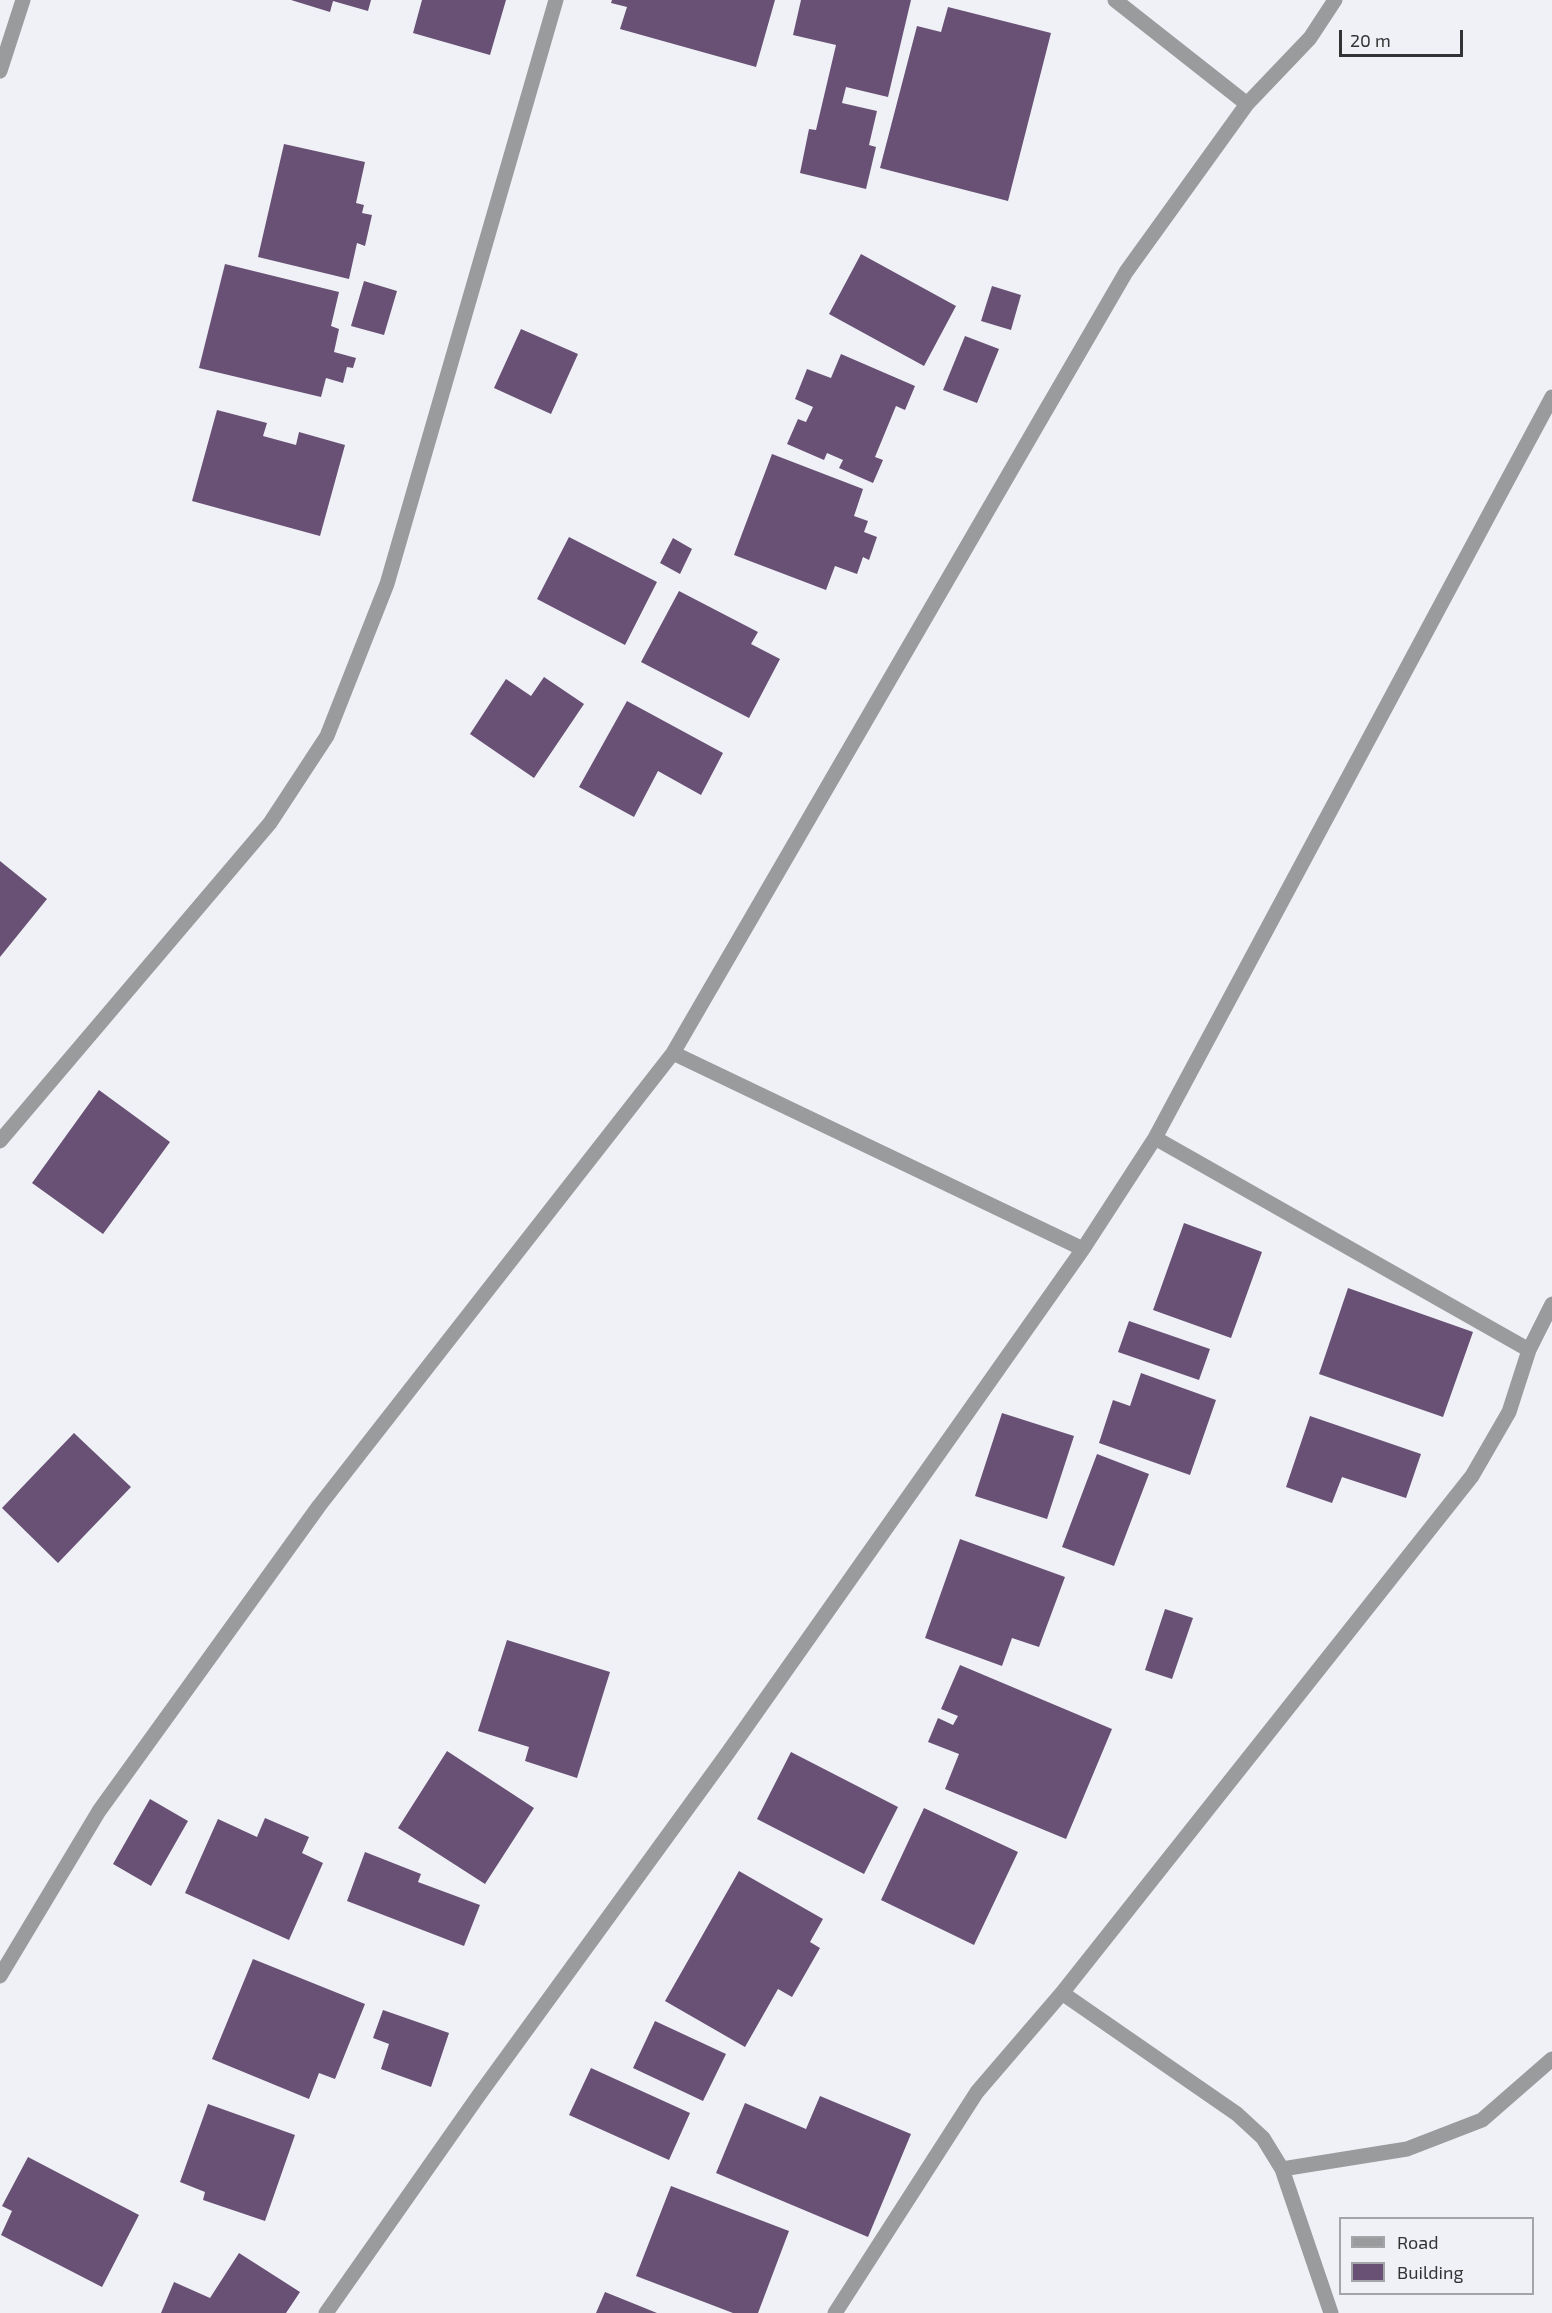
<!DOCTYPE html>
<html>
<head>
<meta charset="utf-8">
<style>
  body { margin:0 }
  #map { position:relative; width:1552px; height:2313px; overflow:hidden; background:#f0f1f7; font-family:"Exo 2",sans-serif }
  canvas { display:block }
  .legend { position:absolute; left:1339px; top:2217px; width:195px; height:78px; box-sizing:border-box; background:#f0f1f7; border:2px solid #a4a5a9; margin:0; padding:8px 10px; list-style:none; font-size:18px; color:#333335 }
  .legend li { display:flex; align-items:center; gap:12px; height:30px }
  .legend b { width:30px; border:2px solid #a4a5a9 }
  .scale { position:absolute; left:1339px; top:30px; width:124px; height:27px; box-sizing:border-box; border:3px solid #333335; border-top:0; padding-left:8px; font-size:18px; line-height:21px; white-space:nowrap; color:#333335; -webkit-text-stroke:4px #f0f1f7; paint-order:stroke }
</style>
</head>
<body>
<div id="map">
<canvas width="1552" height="2313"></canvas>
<ul class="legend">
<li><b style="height:8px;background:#999b9d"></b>Road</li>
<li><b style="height:16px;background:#685175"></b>Building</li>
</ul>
<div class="scale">20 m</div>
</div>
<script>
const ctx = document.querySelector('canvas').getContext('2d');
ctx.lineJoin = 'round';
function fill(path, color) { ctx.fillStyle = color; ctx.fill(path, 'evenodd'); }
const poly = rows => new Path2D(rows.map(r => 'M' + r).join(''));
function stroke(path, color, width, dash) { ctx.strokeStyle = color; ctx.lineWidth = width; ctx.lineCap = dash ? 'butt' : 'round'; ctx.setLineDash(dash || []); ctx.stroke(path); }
fill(poly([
  [291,0,371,0,368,11,333,1,330,12],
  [422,0,506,0,490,55,413,33],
  [612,0,775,0,756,67,620,29,627,7,611,3],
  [801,0,911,0,888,97,846,87,842,103,877,111,869,145,876,147,866,189,800,173,809,129,816,130,836,45,793,35],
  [948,7,1051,33,1008,201,880,168,917,26,941,32],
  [284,144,365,162,356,203,364,205,362,213,372,215,365,246,357,243,349,279,258,257],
  [861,254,956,306,924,366,829,314],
  [225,264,339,292,331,326,339,329,334,352,356,358,353,368,347,367,343,383,326,378,321,397,199,368],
  [364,281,397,291,384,335,351,326],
  [992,286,1021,295,1011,330,981,321],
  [521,329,578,354,551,414,494,388],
  [965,336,999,349,977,403,943,390],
  [841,354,915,386,905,410,896,406,875,457,883,460,873,483,839,468,843,460,827,453,824,460,787,444,798,419,806,422,813,407,795,399,807,369,831,378],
  [217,410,267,423,263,436,296,445,299,432,345,445,320,536,192,501],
  [772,454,863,489,854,516,868,521,864,532,877,537,869,560,863,557,857,574,835,566,826,590,734,555],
  [569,537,657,582,625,645,537,599],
  [673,538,692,549,680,574,660,563],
  [679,591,758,632,751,644,780,659,749,718,641,662],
  [544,677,584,704,534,778,470,734,506,679,531,696],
  [627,701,723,753,701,795,658,771,634,817,579,787],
  [0,861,47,899,0,957],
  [99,1090,170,1142,103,1234,32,1183],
  [1184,1223,1262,1252,1231,1338,1153,1310],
  [1348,1288,1473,1332,1443,1417,1319,1374],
  [1129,1321,1210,1349,1199,1380,1118,1352],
  [1141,1373,1216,1400,1190,1475,1099,1443,1113,1400,1130,1406],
  [1002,1413,1074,1436,1047,1519,975,1496],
  [1310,1416,1421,1454,1406,1498,1342,1477,1332,1503,1286,1487],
  [74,1433,131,1487,58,1563,2,1508],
  [1097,1454,1149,1474,1114,1566,1062,1547],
  [960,1539,1065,1577,1039,1647,1012,1638,1002,1666,925,1638],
  [1165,1609,1193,1618,1172,1679,1145,1670],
  [507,1640,610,1672,577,1778,525,1761,529,1747,478,1731],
  [960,1665,1112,1729,1066,1839,945,1789,959,1754,928,1742,938,1718,953,1725,958,1716,941,1709],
  [447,1751,534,1808,485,1884,398,1828],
  [791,1752,898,1807,864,1874,757,1819],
  [150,1799,188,1821,151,1886,113,1864],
  [924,1808,1018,1852,974,1945,881,1900],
  [265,1818,309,1837,302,1853,323,1863,289,1940,185,1893,218,1819,257,1837],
  [365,1852,421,1874,418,1882,480,1905,464,1946,347,1901],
  [739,1871,823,1919,810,1942,820,1948,792,1997,778,1989,745,2047,665,2001],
  [253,1959,365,2004,335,2079,319,2073,309,2099,212,2059],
  [383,2010,449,2033,431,2087,381,2069,389,2044,373,2038],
  [655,2021,726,2054,703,2101,633,2068],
  [591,2068,690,2113,669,2160,569,2115],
  [820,2096,911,2134,868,2237,716,2173,745,2103,806,2129],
  [208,2104,295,2135,265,2221,203,2200,205,2192,180,2182],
  [28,2157,139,2215,102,2287,1,2235,12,2211,2,2206],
  [671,2186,789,2231,758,2313,733,2313,636,2276],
  [239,2253,300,2292,286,2313,161,2313,174,2282,210,2298],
  [605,2292,657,2313,596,2313]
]), '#685175');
stroke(poly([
  [1115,0,1247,104],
  [0,71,23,0],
  [673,1053,1083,1249],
  [1155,1138,1529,1350],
  [0,1141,270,823,327,736,387,584,556,0],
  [0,1976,99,1811,319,1506,673,1053,1126,272,1247,104,1310,38,1335,0],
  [1062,1993,1237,2114,1263,2138,1282,2169,1331,2313],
  [1282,2169,1407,2149,1482,2120,1552,2059],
  [326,2313,479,2095,727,1754,1083,1249,1155,1138,1552,397],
  [835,2313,977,2092,1062,1993,1472,1476,1509,1412,1529,1350,1552,1304]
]), '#999b9d', 15);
</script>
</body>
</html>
